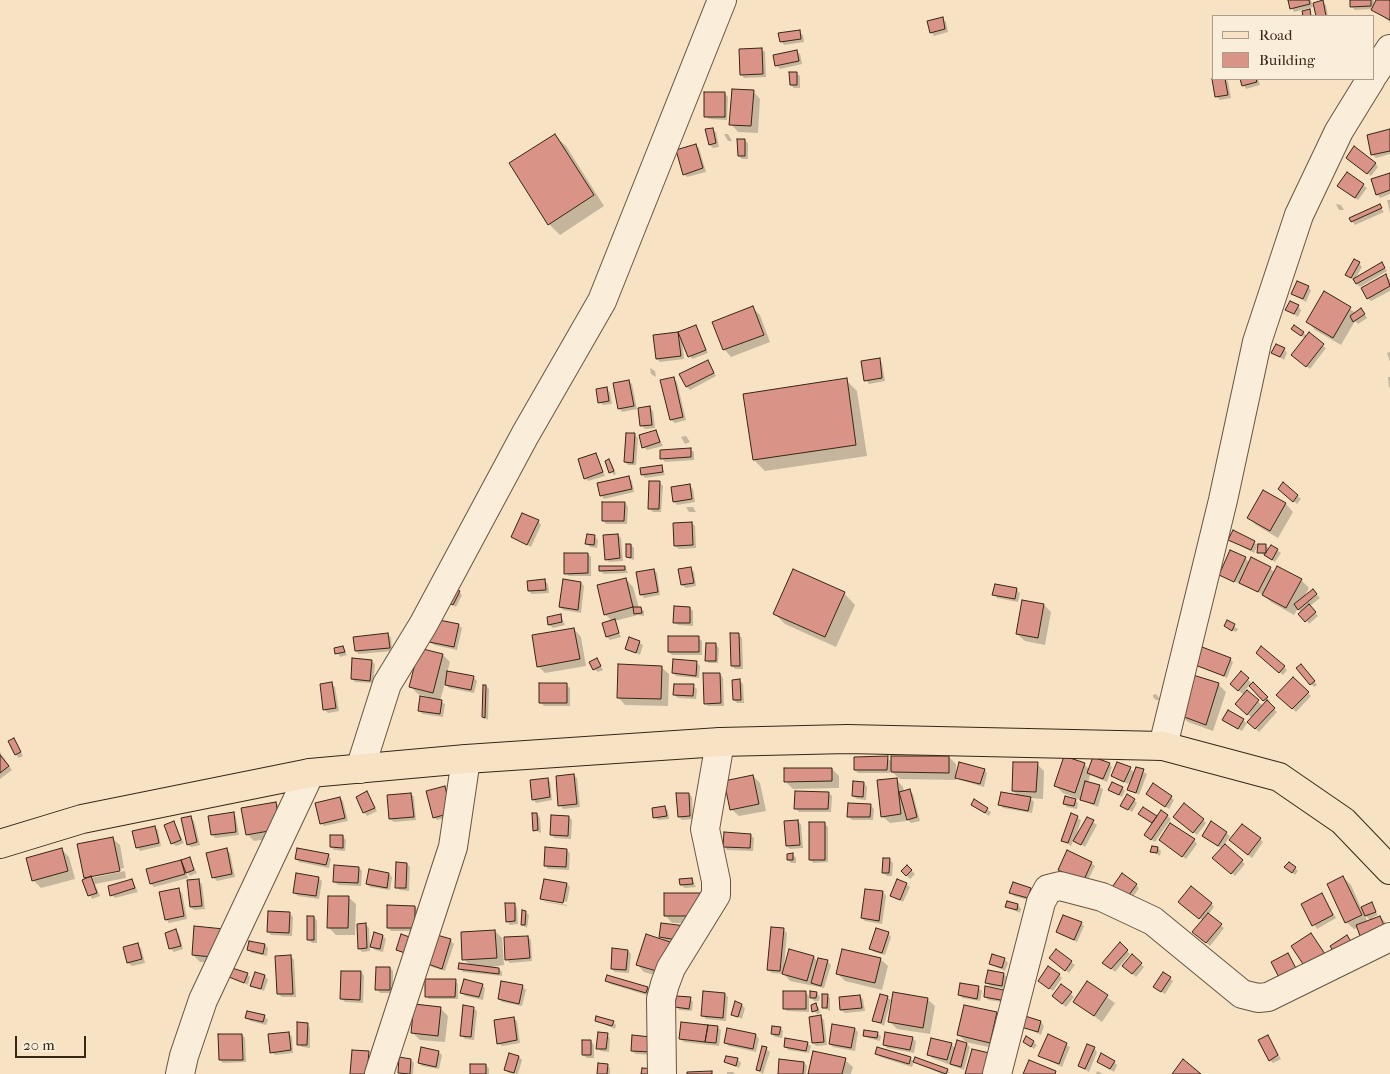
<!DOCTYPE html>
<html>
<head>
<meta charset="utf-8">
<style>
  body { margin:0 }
  #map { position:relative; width:1390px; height:1074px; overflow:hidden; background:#f7e3c4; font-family:"IM FELL French Canon",serif }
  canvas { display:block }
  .legend { position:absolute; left:1212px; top:15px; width:162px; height:65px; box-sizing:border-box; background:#faedd9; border:1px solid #ac9d8b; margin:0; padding:6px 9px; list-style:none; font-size:15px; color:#372615 }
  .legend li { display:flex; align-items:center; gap:10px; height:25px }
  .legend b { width:25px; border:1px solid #ac9d8b }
  .scale { position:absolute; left:15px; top:1036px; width:71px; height:22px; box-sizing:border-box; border:2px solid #372615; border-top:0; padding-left:6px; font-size:15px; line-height:18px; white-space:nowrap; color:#372615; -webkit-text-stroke:4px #faedd9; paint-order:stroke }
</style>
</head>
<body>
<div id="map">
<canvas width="1390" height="1074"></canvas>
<ul class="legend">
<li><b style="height:6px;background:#f7e3c4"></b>Road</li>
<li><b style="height:14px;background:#da9387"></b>Building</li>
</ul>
<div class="scale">20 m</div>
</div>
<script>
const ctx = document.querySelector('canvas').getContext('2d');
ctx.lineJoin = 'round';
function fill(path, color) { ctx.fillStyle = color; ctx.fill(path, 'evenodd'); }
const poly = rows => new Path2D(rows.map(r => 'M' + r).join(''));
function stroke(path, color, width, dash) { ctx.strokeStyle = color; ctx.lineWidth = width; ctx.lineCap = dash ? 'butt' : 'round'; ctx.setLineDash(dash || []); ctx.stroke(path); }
fill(poly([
  [1289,0,1311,0,1313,7,1294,12],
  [1351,0,1374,0,1374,7,1378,0,1390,0,1390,22,1372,9,1355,10,1351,6],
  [1323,2,1326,5,1328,16,1317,16,1315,4],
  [943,19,946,22,948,32,934,36,931,32],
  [799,32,803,35,804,42,784,45,781,41],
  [761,49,765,52,766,77,744,78,741,74],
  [796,51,800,54,802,64,780,69,776,65],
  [796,73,800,76,800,88,794,88,791,85],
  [1225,79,1228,81,1231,98,1220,100,1216,96,1213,80],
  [1241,79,1258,79,1260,85,1246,89],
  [753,91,760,99,758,133,738,132,731,124],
  [724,93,728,97,727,120,709,119,706,116],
  [712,129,716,132,719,147,713,148,710,145],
  [1390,130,1390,154,1376,158,1373,155,1368,136],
  [724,134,728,134,732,141,728,141],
  [554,135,566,146,604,206,560,235,549,224],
  [744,140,748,143,748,159,742,159,739,156],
  [695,145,699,148,706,172,687,177,684,174],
  [1350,161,1375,163,1378,167,1371,176],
  [1390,174,1390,194,1380,198,1377,194],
  [1363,185,1367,188,1358,200,1342,189],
  [1387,200,1390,200,1390,213],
  [1336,204,1341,205,1344,210,1339,210],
  [1379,206,1384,212,1355,225,1352,221],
  [1359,263,1362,267,1355,279,1382,264,1387,271,1360,287,1347,274],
  [1386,276,1390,280,1390,291,1371,301,1368,298],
  [1308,287,1311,290,1306,302,1293,294],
  [1325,293,1356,313,1364,313,1367,318,1358,324,1355,321,1341,345,1315,330,1308,322],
  [1298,306,1301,310,1298,317,1287,310],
  [753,308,760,315,770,342,731,357,724,349],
  [696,326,708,353,692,359,682,339,684,359,660,362,657,359,678,333,681,336],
  [1296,332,1303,333,1326,348,1310,369,1296,358,1306,339],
  [1284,349,1287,353,1284,360,1273,353],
  [1390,352,1390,362,1387,353],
  [879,359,882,363,885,381,869,384,866,380],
  [707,361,716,376,690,390,687,387],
  [650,368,655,371,656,377,651,374],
  [1388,377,1390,377,1390,388,1389,387],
  [673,378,677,382,686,420,675,423,671,420],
  [846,380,857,391,867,456,765,471,754,460],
  [629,381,632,384,637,409,622,412,619,408],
  [606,389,610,392,612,404,603,405,600,402],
  [650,408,653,411,655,428,645,429,642,426],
  [656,431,663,446,647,450,644,447],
  [635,435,638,438,636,465,628,465,625,462],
  [686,436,690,442,685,444,681,437],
  [690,449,694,452,694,460,665,462,662,458],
  [596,454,605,476,588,481,585,478],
  [609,461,612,464,616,474,614,475,611,472],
  [661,466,665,475,645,478,642,474],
  [629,478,632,481,634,492,604,499,601,495],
  [659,482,663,486,661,512,653,512,649,508],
  [1283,484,1301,499,1297,504,1283,492],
  [690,486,693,489,695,502,677,505,674,501],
  [1264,492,1286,504,1293,512,1278,538,1256,525,1249,518],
  [625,503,628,507,627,524,606,524,603,520],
  [686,507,693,507,696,512,689,512],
  [538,521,541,525,531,547,512,537],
  [692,523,695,526,696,548,679,549,675,546],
  [1234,532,1258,545,1254,553,1230,540],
  [618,535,621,538,623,561,609,562,606,559],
  [595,537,598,540,597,548,590,547,587,544],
  [631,545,634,548,634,560,627,557],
  [1266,546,1270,549,1271,546,1281,553,1275,562,1259,552],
  [588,554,591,557,591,576,569,576,566,573],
  [1245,558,1250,563,1270,568,1275,573,1278,568,1301,580,1309,588,1303,599,1313,590,1320,598,1310,606,1318,616,1309,624,1298,608,1294,615,1271,602,1262,594,1220,575],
  [625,567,628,573,604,574,600,571],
  [690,568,694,572,696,586,686,588,682,585,680,570],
  [654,570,657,573,660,595,644,598,641,594],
  [626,579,633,587,639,608,644,611,644,616,638,615,614,621,621,637,610,640,607,637,612,621,605,614],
  [545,581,548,584,549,593,532,594,529,591],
  [581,583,584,586,581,613,563,610,560,607],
  [1017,590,1020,593,1018,602,997,598,994,594],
  [459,592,462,595,456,607,446,601],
  [844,593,855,605,836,647,785,624,774,613],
  [1044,605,1051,612,1045,645,1025,641,1017,634],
  [690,608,693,611,693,626,678,625,675,622],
  [560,615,565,625,553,628,549,625],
  [1228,622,1238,629,1236,632,1225,626],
  [458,625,462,628,457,650,434,645,431,642],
  [574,629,581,637,586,666,545,673,538,666],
  [387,634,391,637,392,651,359,654,356,651],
  [738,634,742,638,743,669,735,669,732,666],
  [630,638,643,645,640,655,626,648],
  [698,638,702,641,702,655,672,655,669,652],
  [716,645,719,648,718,663,709,663,706,660],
  [343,647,347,655,340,657,336,649],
  [443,655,450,662,447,673,473,677,477,681,474,693,449,688,445,683,440,701,445,704,443,717,423,714,419,711,428,697,418,694,411,687],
  [1260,656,1284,667,1287,670,1283,675],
  [1230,659,1233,662,1227,678,1196,664],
  [597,660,603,670,598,672,594,669],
  [371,661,375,664,373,683,355,682,352,679],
  [696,662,700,666,699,678,676,676,673,673],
  [661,667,669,674,668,706,625,705,618,697],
  [1298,668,1304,669,1317,685,1314,687],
  [1241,673,1270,701,1268,703,1277,712,1259,732,1249,722,1252,718,1239,707,1244,695,1235,688],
  [1250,685,1266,703,1263,706,1245,690],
  [720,674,723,678,724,706,708,706,705,703],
  [1194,676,1219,685,1226,692,1213,731,1188,722,1181,715],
  [1293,679,1311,696,1296,712,1278,695],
  [739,680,743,684,744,703,737,703,734,700],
  [332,684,335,687,339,711,328,713,324,709],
  [566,685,570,688,570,706,544,706,540,702],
  [486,686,489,689,488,720,483,717],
  [693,686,697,689,696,699,678,698,674,695],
  [1156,694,1159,698,1160,700,1156,700,1153,697,1153,695],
  [1229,711,1247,723,1242,731,1227,723],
  [14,739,23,756,19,758,16,755],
  [0,752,12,770,0,779],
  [949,757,956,764,956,775,984,770,987,773,984,787,960,780,956,777,956,780,900,779,890,770,890,773,858,773,855,770,887,758,893,763],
  [1037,764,1044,771,1043,799,1030,798,1034,802,1032,813,1003,808,1000,804,1019,796,1013,791],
  [1084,764,1089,769,1109,764,1112,767,1107,782,1090,775,1088,783,1103,789,1098,807,1063,793,1056,786],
  [1136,768,1147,774,1139,795,1129,789,1133,779,1131,778,1128,784,1112,776,1130,769,1135,773],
  [832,769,839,776,839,788,793,789,785,781],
  [574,775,577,778,580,807,563,809,560,805],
  [753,776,760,783,766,811,739,816,731,809],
  [547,779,550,782,552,800,536,803,533,799],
  [896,779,903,787,904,792,910,791,913,794,920,821,911,823,907,819,907,821,890,823,882,816],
  [864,783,867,787,866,800,857,799,853,796],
  [444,788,448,791,454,816,437,820,434,817],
  [1122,788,1125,791,1122,797,1109,790],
  [367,793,377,811,367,816,364,812],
  [828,793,832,796,831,812,799,812,796,809],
  [411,794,414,797,416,820,394,822,390,819],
  [689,794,692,797,693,819,682,820,679,817],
  [1151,797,1171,797,1174,800,1169,809],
  [340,798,343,801,348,821,324,826,321,823],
  [1075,800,1078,803,1077,809,1067,807,1064,803],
  [1134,800,1137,803,1132,812,1122,805],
  [974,801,991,812,989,816,972,805],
  [276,803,283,811,287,836,254,841,247,834],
  [870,805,874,809,873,820,852,820,848,816],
  [665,807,668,811,669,819,658,820,654,817],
  [233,814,236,817,239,835,215,838,212,834],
  [537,814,540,818,541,833,534,830],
  [1072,815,1081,820,1075,840,1087,818,1097,825,1085,847,1074,839,1071,846,1062,840],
  [1167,816,1171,819,1155,842,1149,838,1153,824,1143,817],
  [191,817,194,821,200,845,191,847,188,844],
  [569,817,572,820,571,839,555,838,551,835],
  [1178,820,1203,820,1206,823,1197,835],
  [798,821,801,825,803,848,790,849,787,846],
  [174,823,184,843,176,846,172,843],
  [825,824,828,827,828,862,813,863,810,859],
  [154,827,158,830,161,846,140,851,137,847],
  [1226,833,1230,836,1224,845,1245,864,1235,876,1217,861,1222,849,1203,836],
  [750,835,754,838,753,851,727,850,724,846],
  [343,837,346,840,345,851,334,850,331,847],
  [112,838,120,845,124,868,89,876,91,878,125,871,126,878,95,884,100,896,92,899,83,881,87,879,85,877],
  [1260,839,1263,842,1252,858,1234,844],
  [1160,840,1194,840,1197,844,1186,859],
  [1158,848,1161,851,1160,856,1152,851],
  [61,849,69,857,75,879,41,888,33,880],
  [226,849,230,853,235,877,217,881,214,878,208,854],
  [567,850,570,854,569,870,548,869,545,865],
  [792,854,796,858,796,863,791,863,788,860],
  [328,855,331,859,329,868,299,862,296,858],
  [189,858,197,873,190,876,186,871,188,878,154,887,151,884,147,870],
  [889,859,893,863,892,876,887,876,883,873],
  [1091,863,1095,866,1086,884,1059,870],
  [407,864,410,867,409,891,400,890,396,887],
  [907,866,915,874,910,879,902,871],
  [359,868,362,871,361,886,338,885,334,881],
  [1295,868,1298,871,1295,875,1289,870],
  [389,874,392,877,390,890,370,887,367,884],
  [1343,877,1351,885,1361,908,1371,904,1378,915,1372,918,1373,920,1380,917,1387,924,1354,929,1346,922],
  [1364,914,1371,921,1368,922],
  [318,878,322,881,319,899,298,896,295,893],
  [692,879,696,887,685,888,681,885],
  [132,880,138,892,115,898,112,895],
  [199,881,202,884,205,909,194,910,191,907],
  [1014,883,1031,889,1034,892,1031,901,1014,896,1011,892],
  [567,884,570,887,567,902,543,898,543,901,541,899],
  [906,884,910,887,903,902,891,895],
  [1136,885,1139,888,1127,906,1110,893],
  [179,890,182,893,187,919,169,923,166,919],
  [883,892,886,896,882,924,865,921,862,918],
  [700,894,707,901,707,923,672,923,665,915],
  [1322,894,1336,918,1317,929,1302,905],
  [348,897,356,904,355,935,336,935,328,927],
  [544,901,567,905,567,906,545,902],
  [1211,903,1214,907,1208,915,1224,928,1210,946,1197,935,1203,921,1183,905],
  [514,904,517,908,518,924,510,925,507,921],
  [1018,905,1021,909,1020,913,1007,907],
  [415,907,418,910,418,931,391,931,388,927],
  [525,912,529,915,527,928,522,925],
  [290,914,293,917,292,936,271,935,268,931],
  [314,917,317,921,317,943,312,943,308,939],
  [1081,923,1084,926,1077,942,1057,932],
  [663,924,687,944,667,941,677,950,668,979,644,972,637,964,665,941,661,937],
  [366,925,369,928,370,951,362,952,359,948],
  [196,928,229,964,200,962,193,955],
  [783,929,787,933,784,967,790,950,814,957,818,962,819,959,828,962,831,965,824,988,790,981,784,974,772,973,768,970],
  [176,931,179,934,183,949,174,952,170,948],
  [495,931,502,938,504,965,485,968,499,969,502,972,502,976,463,972,460,969,470,966,464,959],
  [888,933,891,937,885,955,874,952,871,948],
  [383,936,386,939,383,952,375,950,371,947],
  [528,937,531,940,532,961,510,963,507,960],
  [450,940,454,944,445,971,432,967,429,964],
  [137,944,141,948,145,963,132,966,128,963,125,948],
  [1120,944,1130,954,1115,972,1104,962],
  [265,945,268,948,267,956,252,953,248,950],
  [628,951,631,954,629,973,615,972,612,969],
  [1056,951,1075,965,1069,973,1054,961],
  [291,956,294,960,296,997,282,997,278,994],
  [1132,956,1144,967,1136,977,1124,966],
  [880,959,888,966,882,990,845,981,837,973],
  [1004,959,1008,963,1005,971,990,964],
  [390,968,393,971,393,993,380,993,377,989],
  [361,972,364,976,363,1003,345,1002,342,999],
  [247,974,250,977,248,985,230,977],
  [1003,974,1007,977,1005,989,990,986,987,983],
  [1059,975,1062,978,1053,991,1043,984],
  [265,976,268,980,264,991,252,985],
  [1170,978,1173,981,1165,994,1158,990],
  [455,981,458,984,458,999,429,999,426,996],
  [606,981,648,988,651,991,650,996,610,984],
  [1087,983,1115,1003,1102,1022,1074,1001],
  [482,985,485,988,483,1000,465,996,461,992],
  [522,986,526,990,522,1006,502,1002,499,999],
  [1062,986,1074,997,1066,1007,1057,1000],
  [978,988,982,991,980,1001,962,998,959,994],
  [986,988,1009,1003,988,1000,985,996],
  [805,992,809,996,809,1012,787,1011,784,1008],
  [816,993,820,996,819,1001,814,1001,811,997],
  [725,994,728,997,726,1021,706,1019,703,1016],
  [827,995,830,998,830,1011,823,1007],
  [860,996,863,999,865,1011,845,1013,841,1010],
  [887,997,891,1000,884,1026,874,1020],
  [690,999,693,1002,692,1011,679,1010,676,1006],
  [927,999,935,1006,930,1034,897,1029,889,1021],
  [742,1005,745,1008,742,1019,732,1014],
  [816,1005,819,1008,820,1013,817,1014,814,1011],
  [440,1008,448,1016,445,1042,420,1040,412,1032],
  [473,1008,477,1011,474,1040,465,1039,462,1036],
  [996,1013,1004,1021,997,1049,966,1042,959,1035],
  [264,1016,268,1020,266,1025,250,1021,247,1018],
  [820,1016,824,1020,827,1045,816,1046,813,1043],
  [513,1018,517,1021,520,1043,502,1046,499,1043],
  [596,1021,613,1022,616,1025,615,1029],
  [1041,1022,1044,1026,1041,1035,1023,1026],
  [307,1024,310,1028,310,1048,302,1047,298,1044],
  [717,1027,721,1030,719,1046,684,1042,680,1039],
  [780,1028,783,1031,782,1038,775,1037,772,1034],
  [855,1029,858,1032,855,1051,833,1047,830,1044],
  [289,1033,292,1037,293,1053,275,1055,272,1052],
  [877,1033,881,1036,880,1041,868,1038,865,1035],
  [242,1035,245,1038,246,1062,223,1063,220,1060],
  [607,1035,610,1038,609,1052,601,1051,597,1048],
  [756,1035,759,1039,756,1052,729,1046,725,1043],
  [1048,1036,1070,1047,1062,1067,1040,1056],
  [633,1037,653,1055,636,1054,632,1051],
  [1268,1037,1281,1059,1273,1063,1270,1060],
  [912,1038,916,1041,914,1053,887,1048,884,1044],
  [932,1040,952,1045,956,1049,967,1044,970,1047,964,1070,932,1058,928,1054],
  [591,1041,594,1045,594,1058,587,1058,583,1055],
  [1024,1042,1033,1042,1037,1045,1034,1049],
  [807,1043,811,1046,809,1053,788,1050,785,1046],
  [1094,1048,1097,1052,1089,1072,1079,1066],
  [766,1049,770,1052,763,1074,757,1070],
  [438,1052,442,1055,439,1069,422,1066,419,1063],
  [877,1053,910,1058,914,1062,912,1067,880,1057],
  [519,1057,522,1060,518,1074,509,1073,505,1070],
  [737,1059,741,1063,739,1068,726,1062],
  [411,1060,414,1063,413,1074,400,1074,399,1073],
  [845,1060,853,1067,851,1074,809,1074],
  [914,1062,947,1070,950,1073,942,1074],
  [1098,1062,1114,1062,1117,1065,1114,1072],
  [804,1063,807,1066,806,1074,779,1074],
  [486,1065,489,1069,489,1074,471,1074],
  [607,1065,610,1068,610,1074,599,1074],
  [1097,1071,1103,1074,1096,1074],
  [727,1072,733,1072,735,1074,727,1074]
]), '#0003');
const building = poly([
  [1288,0,1309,0,1310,4,1290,9,1288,0],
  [1323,0,1326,16,1316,16,1313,3,1323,0],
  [1350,0,1371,0,1371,6,1350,7,1350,0],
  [1376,0,1390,0,1390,20,1371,10,1376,0],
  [1310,9,1311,16,1303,16,1302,11,1310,9],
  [943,17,945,29,930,33,927,21,943,17],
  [800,30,801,39,780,42,778,33,800,30],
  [762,48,763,74,740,75,739,49,762,48],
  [797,50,799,61,775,66,773,55,797,50],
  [789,72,797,72,797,85,790,85,789,72],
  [1212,79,1225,79,1228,95,1215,97,1212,79],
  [1240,79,1256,79,1257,82,1242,86,1240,79],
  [732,89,754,90,751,126,729,125,732,89],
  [704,92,725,92,725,117,704,117,704,92],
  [713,128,716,143,709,145,705,129,713,128],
  [1390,129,1390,151,1371,155,1367,135,1390,129],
  [555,134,594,195,548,225,509,163,555,134],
  [737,139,745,139,745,156,738,156,737,139],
  [696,144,703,168,683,175,676,150,696,144],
  [1354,146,1376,163,1367,174,1346,158,1354,146],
  [1347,172,1364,184,1355,198,1337,186,1347,172],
  [1390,173,1390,190,1376,195,1371,179,1390,173],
  [1380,204,1382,208,1351,222,1349,218,1380,204],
  [1354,259,1360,262,1351,278,1345,275,1354,259],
  [1382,262,1385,268,1356,284,1353,279,1382,262],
  [1386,274,1390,286,1367,299,1361,288,1386,274],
  [1297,281,1309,286,1303,299,1291,294,1297,281],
  [1324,291,1351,307,1333,338,1306,322,1324,291],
  [1290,301,1299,305,1294,314,1285,310,1290,301],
  [753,306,764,335,723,350,712,322,753,306],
  [1361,308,1365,314,1353,322,1350,316,1361,308],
  [696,325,706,350,688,357,678,332,696,325],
  [1294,325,1304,332,1301,336,1291,329,1294,325],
  [678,332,681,356,656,359,653,335,678,332],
  [1309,332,1324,344,1306,367,1291,355,1309,332],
  [1276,344,1285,348,1280,357,1271,353,1276,344],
  [880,358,882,378,864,381,861,361,880,358],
  [708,360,714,373,686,387,679,374,708,360],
  [674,377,683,417,670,420,660,380,674,377],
  [847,378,856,445,753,460,743,394,847,378],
  [629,380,634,406,618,409,613,383,629,380],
  [607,387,609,401,598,403,596,389,607,387],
  [650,406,652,425,640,426,638,408,650,406],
  [656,430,660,442,642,448,639,435,656,430],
  [626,433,635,433,633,463,624,462,626,433],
  [691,448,691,457,660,459,660,450,691,448],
  [596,453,603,472,584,479,578,459,596,453],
  [609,459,614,471,609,473,605,461,609,459],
  [662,465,663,472,641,475,640,468,662,465],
  [629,476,632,489,600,496,597,483,629,476],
  [649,481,660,481,659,509,648,509,649,481],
  [1283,482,1298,495,1293,502,1278,489,1283,482],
  [690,484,692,499,673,502,671,487,690,484],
  [1263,490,1286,503,1270,531,1247,518,1263,490],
  [602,502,625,502,624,521,602,521,602,502],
  [522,513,539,520,527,545,511,537,522,513],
  [692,522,693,545,674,546,673,523,692,522],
  [1233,530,1255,541,1251,550,1228,540,1233,530],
  [587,534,595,535,594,545,585,544,587,534],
  [618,534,620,558,605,560,603,535,618,534],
  [626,544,631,544,631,558,626,557,626,544],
  [1258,544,1266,544,1266,553,1257,553,1258,544],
  [1271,545,1278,549,1272,560,1264,555,1271,545],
  [1230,550,1246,557,1234,582,1219,575,1230,550],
  [564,553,588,553,588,573,564,574,564,553],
  [1251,557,1271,567,1258,592,1239,583,1251,557],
  [599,566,625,566,625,570,599,571,599,566],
  [1277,566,1302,579,1286,608,1262,595,1277,566],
  [691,567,694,583,681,585,678,569,691,567],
  [654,569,658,592,640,595,636,572,654,569],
  [793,569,845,592,825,637,773,614,793,569],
  [626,578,633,607,604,615,597,585,626,578],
  [545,579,546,590,528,591,527,581,545,579],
  [563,579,581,582,578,610,559,607,563,579],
  [995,584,1017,588,1015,599,992,595,995,584],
  [451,587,460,591,453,605,445,601,451,587],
  [1313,589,1317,594,1298,610,1294,604,1313,589],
  [1022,600,1044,604,1038,638,1016,634,1022,600],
  [1309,604,1316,612,1305,622,1298,614,1309,604],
  [674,606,690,607,690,623,673,623,674,606],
  [633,607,641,607,642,613,634,614,633,607],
  [561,614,562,622,548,625,547,617,561,614],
  [434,619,459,624,454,647,429,642,434,619],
  [615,619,619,633,606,637,602,623,615,619],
  [1227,620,1235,624,1232,631,1224,626,1227,620],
  [574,628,580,659,537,667,532,635,574,628],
  [388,633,390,648,355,651,353,637,388,633],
  [730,633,739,633,740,666,731,666,730,633],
  [668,636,699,636,699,652,668,652,668,636],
  [629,637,640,641,636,653,625,649,629,637],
  [706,643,716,643,716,661,705,661,706,643],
  [343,646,345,652,335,654,334,648,343,646],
  [1261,646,1285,666,1279,673,1256,653,1261,646],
  [1202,647,1231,658,1224,676,1195,665,1202,647],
  [419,648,443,654,433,693,409,687,419,648],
  [352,658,372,660,370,681,351,679,352,658],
  [597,658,601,666,593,670,589,662,597,658],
  [673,659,697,661,696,676,672,673,673,659],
  [618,664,662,666,661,699,617,698,618,664],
  [1301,664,1315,681,1310,685,1296,668,1301,664],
  [447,671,474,676,471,690,445,685,447,671],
  [1241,671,1249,678,1238,691,1230,684,1241,671],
  [703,673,720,673,721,703,704,704,703,673],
  [1193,675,1219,683,1206,725,1179,715,1193,675],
  [1293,677,1309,692,1292,709,1276,695,1293,677],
  [740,679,741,700,733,700,732,680,740,679],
  [332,682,336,708,323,710,320,684,332,682],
  [1253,682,1268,697,1263,701,1249,686,1253,682],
  [539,683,567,683,567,703,539,703,539,683],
  [674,684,694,684,693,696,673,695,674,684],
  [483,685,486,685,485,718,482,717,483,685],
  [1247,690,1259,700,1247,715,1235,704,1247,690],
  [420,696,442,700,440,714,418,711,420,696],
  [1267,700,1275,708,1255,729,1247,722,1267,700],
  [1228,710,1244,719,1238,729,1222,720,1228,710],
  [14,738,21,752,15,755,8,741,14,738],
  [0,755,9,766,0,773,0,755],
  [888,756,887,770,854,770,854,757,888,756],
  [891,756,949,756,949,773,891,772,891,756],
  [1064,756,1085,763,1075,793,1054,786,1064,756],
  [1093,757,1110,763,1103,779,1087,773,1093,757],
  [959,762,985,769,980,784,955,778,959,762],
  [1013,762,1038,762,1036,792,1012,791,1013,762],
  [1117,762,1131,767,1124,782,1111,776,1117,762],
  [1136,767,1144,769,1136,793,1127,790,1136,767],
  [784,768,832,768,832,781,784,782,784,768],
  [574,774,577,804,558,806,556,776,574,774],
  [753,775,759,804,730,810,724,781,753,775],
  [548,778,550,797,532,800,530,780,548,778],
  [897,778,901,814,881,817,877,780,897,778],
  [853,781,864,782,863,797,852,796,853,781],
  [1085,781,1100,785,1094,804,1080,800,1085,781],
  [1112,782,1123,787,1119,795,1108,790,1112,782],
  [1153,783,1172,796,1165,807,1146,794,1153,783],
  [445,786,451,813,433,818,426,791,445,786],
  [910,789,917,817,907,820,899,792,910,789],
  [367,791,375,808,363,813,356,797,367,791],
  [795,791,829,792,828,809,794,809,795,791],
  [1001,792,1031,797,1028,811,998,805,1001,792],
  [411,793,414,817,389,819,387,795,411,793],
  [676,793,689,793,690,816,678,817,676,793],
  [1127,794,1135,799,1128,810,1120,806,1127,794],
  [1065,796,1076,799,1074,806,1063,804,1065,796],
  [340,797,345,818,320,824,315,803,340,797],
  [974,799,988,808,985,813,971,805,974,799],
  [276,802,280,829,246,835,241,808,276,802],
  [848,803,871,804,870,817,847,817,848,803],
  [1184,803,1204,819,1193,833,1173,817,1184,803],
  [665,806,667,816,653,818,652,808,665,806],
  [1143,807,1157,816,1152,823,1138,814,1143,807],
  [1161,810,1168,815,1151,840,1144,835,1161,810],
  [234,812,236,832,211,835,208,816,234,812],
  [532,813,537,813,538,830,533,831,532,813],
  [1071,813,1078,816,1068,843,1061,841,1071,813],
  [551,815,569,816,568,836,550,835,551,815],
  [191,816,197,842,187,845,181,818,191,816],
  [1087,817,1094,820,1081,845,1073,841,1087,817],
  [798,820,800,845,786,846,784,821,798,820],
  [174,821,181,840,171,844,164,825,174,821],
  [1211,821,1227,832,1218,846,1202,836,1211,821],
  [809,822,825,822,825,860,809,860,809,822],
  [1170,823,1195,839,1182,857,1159,840,1170,823],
  [1242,824,1261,838,1248,855,1229,840,1242,824],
  [155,826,159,843,136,848,132,831,155,826],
  [724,832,751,834,750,848,723,847,724,832],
  [330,835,343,835,343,848,330,847,330,835],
  [113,837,120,871,84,878,77,844,113,837],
  [1225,844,1243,860,1231,874,1212,858,1225,844],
  [1152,846,1158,847,1157,853,1150,852,1152,846],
  [545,847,567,849,566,867,544,866,545,847],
  [62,848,68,871,32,881,26,858,62,848],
  [227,848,232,874,212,878,206,853,227,848],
  [297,848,329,854,326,865,295,859,297,848],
  [1067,850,1092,862,1083,882,1058,870,1067,850],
  [793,853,793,860,787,860,787,854,793,853],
  [190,857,194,870,186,873,181,860,190,857],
  [883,858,890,858,889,873,882,873,883,858],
  [181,860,185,874,150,884,146,869,181,860],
  [396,862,407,863,406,888,395,888,396,862],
  [1289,862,1296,867,1292,873,1284,867,1289,862],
  [334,865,359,867,358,883,333,882,334,865],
  [907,865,912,870,906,876,901,871,907,865],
  [369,869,389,873,387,888,366,884,369,869],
  [296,873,319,877,316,896,293,893,296,873],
  [1122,873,1137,884,1123,903,1108,893,1122,873],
  [91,876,97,893,88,896,82,880,91,876],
  [1343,876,1362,915,1345,923,1327,884,1343,876],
  [692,878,693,884,680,885,679,879,692,878],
  [132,879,135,888,110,896,108,886,132,879],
  [199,879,202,906,190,907,187,880,199,879],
  [544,879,567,883,563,903,540,899,544,879],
  [897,879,907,883,900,900,890,896,897,879],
  [1013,882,1031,888,1028,898,1009,893,1013,882],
  [1191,886,1212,903,1199,919,1178,902,1191,886],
  [179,888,184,916,165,920,159,892,179,888],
  [865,889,883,891,879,921,861,918,865,889],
  [664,893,700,893,700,916,664,916,664,893],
  [1322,893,1333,915,1312,926,1301,904,1322,893],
  [328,896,349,896,348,928,327,928,328,896],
  [1007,901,1018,904,1017,910,1005,907,1007,901],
  [1372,902,1376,912,1365,916,1361,907,1372,902],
  [505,903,515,903,515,921,506,922,505,903],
  [387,905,415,906,415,928,387,928,387,905],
  [522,910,526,911,525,925,521,925,522,910],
  [268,911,290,912,289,933,267,932,268,911],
  [1208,913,1222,924,1206,943,1192,932,1208,913],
  [1063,915,1082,922,1074,940,1056,932,1063,915],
  [307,916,314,916,314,940,307,940,307,916],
  [1380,916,1390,939,1365,949,1356,925,1380,916],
  [366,923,367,948,358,949,357,924,366,923],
  [661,923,686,926,684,941,659,937,661,923],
  [194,926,224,929,222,958,192,955,194,926],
  [771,927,784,928,780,971,767,970,771,927],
  [876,928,889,932,882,953,869,949,876,928],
  [176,929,181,946,169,949,165,933,176,929],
  [495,930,497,958,462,960,461,932,495,930],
  [374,932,383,935,380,949,370,947,374,932],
  [1311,933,1331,963,1311,976,1291,946,1311,933],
  [401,934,415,939,411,955,396,950,401,934],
  [646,934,670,942,660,972,636,965,646,934],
  [437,935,451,939,442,969,428,964,437,935],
  [1347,935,1358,953,1341,964,1330,946,1347,935],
  [528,936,530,958,505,960,504,937,528,936],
  [249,941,265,944,263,954,247,950,249,941],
  [1120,942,1128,950,1111,969,1102,963,1120,942],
  [138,943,142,959,127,963,123,947,138,943],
  [612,948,628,950,626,970,611,969,612,948],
  [789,949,814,956,807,981,782,974,789,949],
  [842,949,881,958,875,983,836,974,842,949],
  [1056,949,1072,961,1065,971,1049,958,1056,949],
  [1288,953,1301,978,1284,987,1271,962,1288,953],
  [992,954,1005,958,1002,968,989,964,992,954],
  [1132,954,1142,963,1132,974,1122,966,1132,954],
  [291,955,293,994,277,994,275,956,291,955],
  [818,958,828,960,821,986,811,983,818,958],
  [459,963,499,968,499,974,458,969,459,963],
  [1048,966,1060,974,1049,989,1038,981,1048,966],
  [376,967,390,967,390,990,375,990,376,967],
  [232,968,248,973,244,983,229,977,232,968],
  [988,970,1004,973,1002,986,985,983,988,970],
  [341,971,361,971,360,1000,340,999,341,971],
  [255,972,265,975,261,989,250,986,255,972],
  [1163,972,1171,977,1161,992,1153,987,1163,972],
  [607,975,648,987,646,993,605,981,607,975],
  [425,979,456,979,455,997,425,997,425,979],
  [464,979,483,984,479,997,460,993,464,979],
  [501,981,523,985,519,1004,498,999,501,981],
  [1087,981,1108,995,1094,1016,1073,1002,1087,981],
  [960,983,979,986,977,999,958,995,960,983],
  [1061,984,1072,992,1062,1004,1052,996,1061,984],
  [985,986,1008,991,1006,1001,984,997,985,986],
  [703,991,725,993,723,1018,701,1016,703,991],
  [783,991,806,991,806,1009,783,1009,783,991],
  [810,991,817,992,816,998,810,998,810,991],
  [893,992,928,998,923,1028,888,1022,893,992],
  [822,994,828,994,827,1008,822,1008,822,994],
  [880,994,888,996,881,1023,872,1021,880,994],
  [860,995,862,1008,840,1010,839,997,860,995],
  [676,996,691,997,689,1009,675,1007,676,996],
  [735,1001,742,1004,738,1017,731,1015,735,1001],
  [816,1003,818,1010,812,1012,811,1005,816,1003],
  [414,1004,441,1007,438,1036,411,1033,414,1004],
  [463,1005,474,1007,471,1037,460,1036,463,1005],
  [964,1005,997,1012,990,1043,957,1035,964,1005],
  [247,1011,265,1015,263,1022,245,1018,247,1011],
  [821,1015,824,1042,812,1043,809,1017,821,1015],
  [596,1016,614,1021,612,1026,595,1021,596,1016],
  [1025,1016,1041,1021,1038,1032,1021,1027,1025,1016],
  [514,1017,517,1040,497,1044,494,1020,514,1017],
  [297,1022,308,1023,307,1045,297,1045,297,1022],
  [681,1022,708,1025,705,1042,679,1039,681,1022],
  [832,1024,855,1028,851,1048,829,1044,832,1024],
  [708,1025,718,1026,716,1043,705,1042,708,1025],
  [772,1026,781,1027,779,1035,771,1034,772,1026],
  [727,1028,756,1034,753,1049,724,1043,727,1028],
  [864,1030,878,1032,877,1038,863,1036,864,1030],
  [289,1032,291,1050,270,1053,268,1034,289,1032],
  [598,1032,608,1033,606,1049,596,1049,598,1032],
  [885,1032,913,1037,910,1050,883,1045,885,1032],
  [218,1034,242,1034,243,1060,219,1060,218,1034],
  [1048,1034,1067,1043,1059,1064,1038,1056,1048,1034],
  [632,1035,651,1037,650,1052,631,1051,632,1035],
  [1268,1035,1278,1055,1269,1061,1258,1040,1268,1035],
  [1026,1036,1034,1041,1031,1047,1023,1042,1026,1036],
  [785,1038,808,1042,806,1051,784,1047,785,1038],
  [931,1038,952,1043,947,1060,927,1055,931,1038],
  [582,1040,591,1040,591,1055,582,1055,582,1040],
  [957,1040,967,1043,961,1067,950,1064,957,1040],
  [1087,1044,1095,1047,1085,1069,1078,1066,1087,1044],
  [762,1046,767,1047,760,1071,756,1070,762,1046],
  [421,1047,439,1051,436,1067,418,1063,421,1047],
  [877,1047,911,1057,909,1064,875,1054,877,1047],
  [972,1049,998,1055,993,1074,965,1074,972,1049],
  [352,1050,369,1051,367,1074,350,1074,352,1050],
  [813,1051,846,1058,842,1074,808,1074,813,1051],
  [509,1053,519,1056,514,1073,504,1070,509,1053],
  [1101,1053,1115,1061,1110,1069,1097,1062,1101,1053],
  [726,1056,738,1058,736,1066,724,1062,726,1056],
  [399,1057,411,1059,410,1074,398,1073,399,1057],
  [915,1057,948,1069,946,1074,913,1062,915,1057],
  [779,1059,804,1062,803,1074,778,1074,779,1059],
  [1183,1059,1201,1074,1172,1074,1183,1059],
  [1029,1060,1056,1071,1055,1074,1023,1074,1029,1060],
  [598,1063,608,1064,607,1074,597,1074,598,1063],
  [470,1064,486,1064,486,1074,470,1074,470,1064],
  [642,1068,657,1069,656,1074,641,1074,642,1068],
  [712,1071,712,1074,687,1074,687,1072,712,1071]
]);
fill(building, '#da9387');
stroke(building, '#372615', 1);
const minor = poly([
  [1374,74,1390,49],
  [1163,746,1223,500,1257,342,1299,215,1339,131,1371,79],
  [360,769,387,684,423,625,525,435,602,301,722,0],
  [180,1074,184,1056,203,1000,310,773],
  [379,1074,453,847,466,759],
  [662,1074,661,999,665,984,671,968,716,895,716,881,705,829,720,742],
  [997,1074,1041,902,1048,889,1060,886,1102,897,1153,921,1242,994,1258,998,1268,997,1390,937]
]);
const major = poly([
  [0,844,82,819,310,773,466,759,720,742,847,739,1163,746,1279,777,1343,821,1390,870]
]);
stroke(minor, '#675541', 30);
stroke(major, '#372615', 30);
stroke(minor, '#faedd9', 28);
stroke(major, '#f7e3c4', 28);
</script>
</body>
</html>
